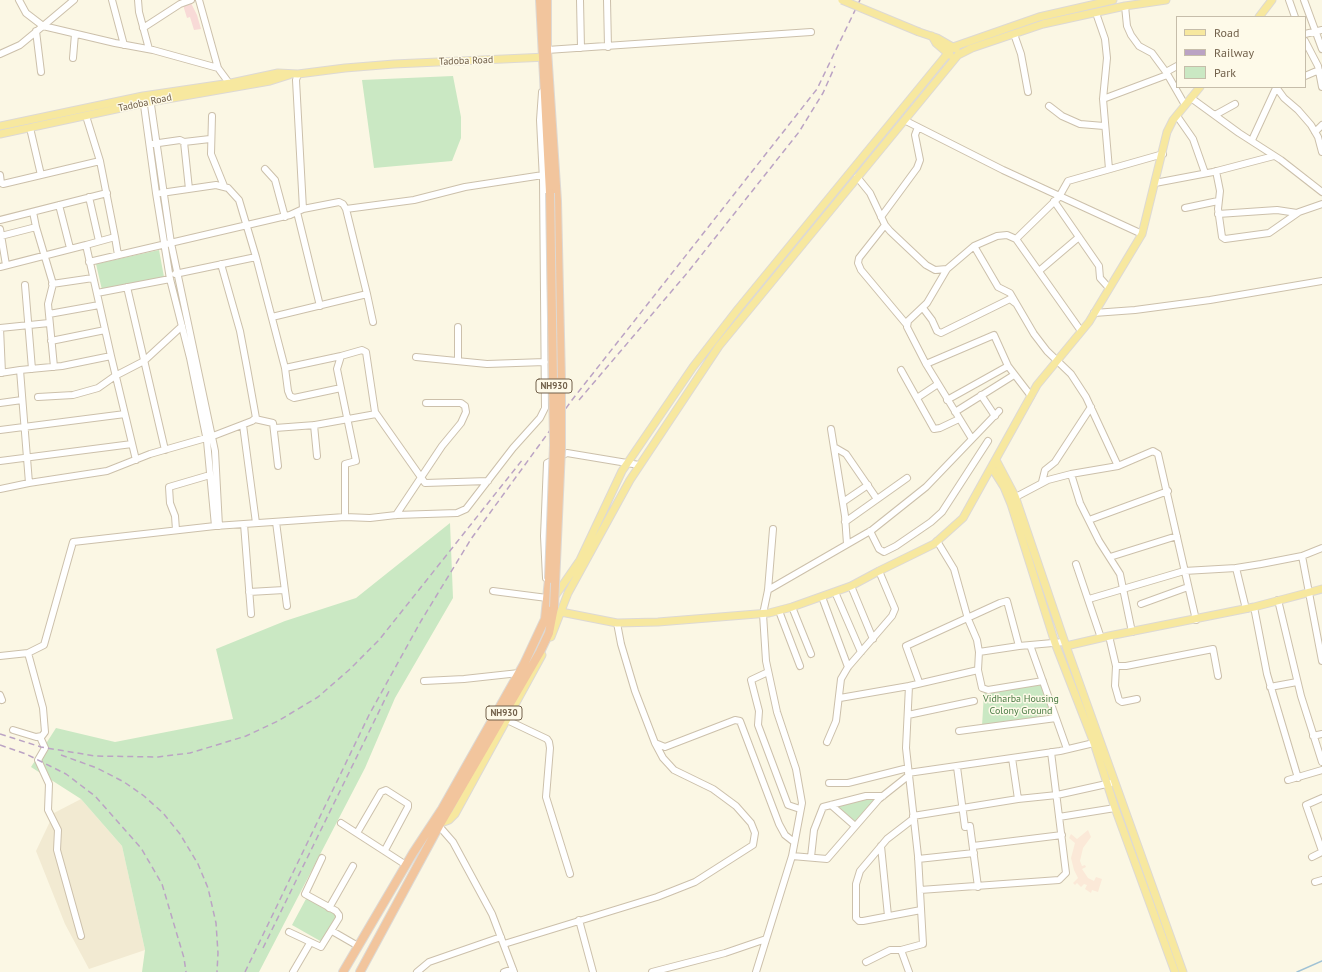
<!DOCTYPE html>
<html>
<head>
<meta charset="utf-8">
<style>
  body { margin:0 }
  #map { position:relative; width:1322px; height:972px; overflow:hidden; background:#fbf7e4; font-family:"PT Sans",sans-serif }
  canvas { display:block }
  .legend { position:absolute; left:1176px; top:16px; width:130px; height:72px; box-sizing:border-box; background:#fefae9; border:1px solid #c6bdaa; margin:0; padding:5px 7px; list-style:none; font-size:12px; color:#72614b }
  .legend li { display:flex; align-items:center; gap:8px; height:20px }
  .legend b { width:20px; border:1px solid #c6bdaa }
</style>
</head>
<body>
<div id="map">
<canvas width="1322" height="972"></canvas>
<ul class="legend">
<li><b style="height:5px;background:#f7e89f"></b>Road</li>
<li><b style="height:5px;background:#bba3c4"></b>Railway</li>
<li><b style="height:11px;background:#cae8c3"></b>Park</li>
</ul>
</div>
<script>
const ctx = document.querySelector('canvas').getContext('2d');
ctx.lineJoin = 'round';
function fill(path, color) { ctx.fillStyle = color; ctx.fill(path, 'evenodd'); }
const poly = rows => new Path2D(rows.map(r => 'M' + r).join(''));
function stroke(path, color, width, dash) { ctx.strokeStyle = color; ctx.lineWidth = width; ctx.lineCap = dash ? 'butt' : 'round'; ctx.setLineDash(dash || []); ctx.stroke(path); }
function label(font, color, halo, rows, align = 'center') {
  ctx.font = font + ' "PT Sans",sans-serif'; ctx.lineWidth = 3; ctx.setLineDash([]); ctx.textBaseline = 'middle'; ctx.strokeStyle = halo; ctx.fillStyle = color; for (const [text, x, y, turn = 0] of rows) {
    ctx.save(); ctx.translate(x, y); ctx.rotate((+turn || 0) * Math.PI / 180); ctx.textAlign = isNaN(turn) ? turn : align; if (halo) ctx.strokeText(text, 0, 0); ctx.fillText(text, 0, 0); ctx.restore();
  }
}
fill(poly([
  [81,799,122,846,145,950,89,969,65,924,36,851,54,813]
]), '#f2ead2');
fill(poly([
  [1088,830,1091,837,1083,848,1080,861,1082,866,1085,865,1086,867,1082,869,1088,878,1094,881,1096,877,1102,879,1098,892,1092,890,1091,893,1085,889,1087,885,1084,884,1081,887,1077,883,1075,885,1073,883,1078,878,1074,870,1071,858,1075,843,1069,838,1071,834,1077,839]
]), '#fbe9d8');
fill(poly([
  [191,3,197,15,201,29,194,30,190,17,187,18,183,5]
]), '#f8dad7');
fill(poly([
  [453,76,461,117,461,138,452,161,374,168,362,80],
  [159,250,164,277,102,290,96,264],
  [450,523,453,598,395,698,365,768,259,972,142,972,145,950,122,846,81,799,31,767,56,728,115,742,233,719,216,649,285,621,356,598],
  [1041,685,1053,717,982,726,984,693],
  [868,798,879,798,855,824,835,806],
  [307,897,338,914,322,942,292,925]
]), '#cae8c3');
stroke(poly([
  [1297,972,1322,961]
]), '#a0c2d5', 1.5);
const minor = poly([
  [112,0,124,45],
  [138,0,139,12,149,49],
  [199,0,218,68,232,87],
  [580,0,581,48],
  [607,0,608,47],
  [1289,0,1295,17],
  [1304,0,1322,49],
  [1125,6,1127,26,1131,35,1139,46,1152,53,1166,72,1185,105],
  [1096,13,1105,39,1107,58,1103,99,1109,169],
  [43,26,115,43,153,50,218,68],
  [43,26,74,0],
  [143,28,180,4,191,0],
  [36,31,41,72],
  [1014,34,1021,54,1028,92],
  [1305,34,1322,30],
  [1305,41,1318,66,1322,87],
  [547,50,811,32],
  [0,54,20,45,43,26,26,13,19,0],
  [73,58,75,34],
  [1166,72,1177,66],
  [298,74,296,80,303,209],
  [1305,76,1319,70],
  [1276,87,1284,98,1298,110,1311,125,1318,137,1322,152],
  [143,98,156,193,170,279,190,358,207,441,215,526],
  [150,98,171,243,215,451,219,526],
  [1191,98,1239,133,1281,160,1322,192],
  [1103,99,1167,75],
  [1049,106,1062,116,1080,124,1104,126],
  [1215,115,1235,104],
  [86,116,100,161,115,237,86,245,111,356],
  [212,116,211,154,224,186],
  [1177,116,1193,139,1205,173],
  [906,121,1003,170,1142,234],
  [30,128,41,175],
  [1315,132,1322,125],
  [1252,140,1276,88],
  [184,142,210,139],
  [152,144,180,140,184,142,189,189],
  [265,169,275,180,285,217],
  [1216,171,1220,191,1218,209,1222,237,1225,239,1269,233,1299,212,1322,204],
  [0,175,1,183,3,184,100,161],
  [857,177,870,193,885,225,890,231,926,265,935,270,947,269,974,246,997,236,1007,235,1016,239,1081,331],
  [1155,183,1213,172,1274,156],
  [161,193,216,185,228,188,239,200,256,257],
  [89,197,99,241],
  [1054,201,1099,266,1100,278,1109,288],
  [59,205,70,248],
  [1185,208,1218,201],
  [346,209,414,200,465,187,543,175],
  [33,212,36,227,53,284,48,304,54,367],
  [297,212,320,306],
  [1218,214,1277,210,1297,213],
  [881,217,917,168,920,160,915,135,918,127],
  [0,220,107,193],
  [885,225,859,258,858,263,861,270,907,325],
  [0,229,6,265],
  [1,236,36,227],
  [115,237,118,255],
  [1016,239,1059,197,1068,181,1163,154],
  [974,246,998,287,1010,293,1034,334,1047,351,1071,374,1086,397,1118,466,1153,451,1158,454,1196,620],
  [89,262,290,215,303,209,339,202,343,204,346,209,367,294,373,322],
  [0,267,86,245],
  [947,269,927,303,908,321,907,327,926,364,972,439],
  [1039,271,1079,237],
  [175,274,256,257,285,368,341,356,337,369,356,461,345,464,345,517],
  [52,284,93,278],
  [25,285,32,369],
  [127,287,165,450],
  [97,293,170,279],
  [923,308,932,320,937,331,941,333,1010,299,1015,303],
  [1094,313,1135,310,1210,300,1322,281],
  [49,314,99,305],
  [272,317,367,294],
  [51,341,105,330],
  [341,356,362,350,366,352,375,412,425,483,488,481],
  [416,357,487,364,545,362],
  [458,361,458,327],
  [926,364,994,335,1008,366,1031,396],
  [285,368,288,391,290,396,294,398,341,388],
  [901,370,934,429,940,428,959,419],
  [0,373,20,370],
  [2,373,0,328,49,323],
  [981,395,995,416],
  [38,397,73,395,98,388,115,376,144,361,182,326],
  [917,398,938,384],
  [947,400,1008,366],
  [0,403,22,400],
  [955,412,1014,375],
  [255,419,273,423,278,466],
  [243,425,256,523],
  [314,425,317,456],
  [275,428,315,425,376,414],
  [831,429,845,516,847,544],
  [0,430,125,414],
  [834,447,846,454,877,499],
  [136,460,111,356,62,366,20,370,29,483,107,471,150,454,213,436,252,421,256,418,247,368,240,331,221,264],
  [0,461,132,444],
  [1071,474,1080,503,1099,541,1120,574,1132,632],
  [1042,482,1045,470,1055,462,1091,407],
  [0,489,29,483],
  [1012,499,1048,480,1071,474,1118,466],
  [843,502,868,485],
  [396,515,442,446,461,423,466,412,465,406,461,403,426,403],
  [1089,520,1168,491],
  [276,522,287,606],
  [845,522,907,478],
  [244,524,251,614],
  [176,530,175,516,170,503,169,487,210,475],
  [870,531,879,549,884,552,896,546,931,522,942,512,988,441],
  [937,541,954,569,968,619,977,640,979,652,978,670,982,688,988,690,1043,681],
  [1302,556,1322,661],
  [1110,557,1177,536],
  [1076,564,1101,638],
  [1236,568,1246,609],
  [546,578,544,536,547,463,567,453,639,465],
  [851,586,873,639],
  [768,590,872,530,926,487,999,411],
  [493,591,547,598],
  [249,592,284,590],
  [835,592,861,652],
  [822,597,848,667],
  [1089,599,1184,571,1236,568,1261,564,1302,556,1322,548],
  [1278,600,1301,696,1322,762],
  [1141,604,1188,587],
  [792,607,811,654],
  [1254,607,1267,674,1298,778],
  [779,611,800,666],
  [617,623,621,644,635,691,655,743,665,747,735,720,740,721,779,824,785,835,794,842],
  [1109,636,1116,666,1126,666,1213,649,1218,676],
  [1030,645,1067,749],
  [979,652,1019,646,1064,642],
  [0,656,28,653,44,645,73,542,215,526,345,517,370,518,396,515,457,513,466,509,513,448,540,418,545,408,543,180,540,120,542,92],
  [1116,666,1115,686,1119,700,1122,702,1137,699],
  [768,672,751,680,759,711,758,725,788,805,800,809],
  [424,681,464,679,519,673],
  [919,682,906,646,1000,603,1007,601,1019,646],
  [1270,687,1297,682],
  [0,695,2,700],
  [840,698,909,686],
  [908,715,974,701],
  [507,720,547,739,549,742,550,748,546,797,570,874],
  [13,730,36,737,42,736,45,732,43,708,28,653],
  [959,731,1056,718],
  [1313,736,1322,734],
  [40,737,45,748,38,760,49,784,48,810,58,830,57,850,81,936],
  [827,742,836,721,841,679,848,667,892,616,895,609,879,571],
  [1012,758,1018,799],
  [957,767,965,827,970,826,978,887],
  [908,773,1060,751,1098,742],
  [1288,780,1322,770],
  [829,783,848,783,908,768],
  [1322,798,1306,805,1322,851],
  [831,805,855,826],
  [913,816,1018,799,1057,795,1111,783],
  [1059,817,1115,808],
  [913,819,887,839,860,871,856,884,856,918,859,921,863,921,921,910],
  [341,823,406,865],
  [439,826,453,842,492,914,514,972],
  [357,833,381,792,386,790,408,804,408,807,385,850],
  [881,846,888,916],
  [973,846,1062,835],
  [792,856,827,859,879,799,908,776],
  [811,857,814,830,823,807,866,796,883,796],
  [1312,857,1322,852],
  [918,859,974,853],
  [1315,882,1322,880],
  [920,890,1059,880,1066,873,1051,752],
  [329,908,353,866],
  [579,920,593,972],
  [332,931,358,946],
  [289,932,321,947,339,918,339,915,336,911,305,894,322,858],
  [504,944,657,897,695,882,753,845,755,833,751,823,736,806,713,789,674,770,663,758,655,743],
  [901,950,909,972],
  [866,962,890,950,901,950,923,944,918,856,906,748,909,686,978,670],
  [293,972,310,943],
  [417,972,429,962,501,937],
  [504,972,513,969],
  [652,972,725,953,766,939],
  [756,972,792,856,802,803,796,769,777,712,766,661,763,614,768,590,773,529]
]);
const major = poly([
  [1259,17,1272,0],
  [919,32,937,38,956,49],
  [932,36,936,43,950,55],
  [0,126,143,96,231,83,278,73,298,74,345,68,394,64,547,57],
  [0,134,144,103,270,81,289,75],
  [996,460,1015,496,1066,646,1183,972],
  [992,468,1004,487,1011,504,1055,643,1094,743,1115,808,1175,972],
  [553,599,580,560,622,471,693,367,738,309,953,47,1039,17,1113,0],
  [561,612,617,623,658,622,769,613,792,607,851,586,879,571,934,544,963,518,1037,385,1089,322,1142,234,1167,132,1173,120,1200,87],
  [551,637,568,593,630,480,719,346,958,55,972,48,1043,24,1125,6,1166,0],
  [1066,646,1109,636,1254,607,1322,589],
  [441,823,449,820,455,814,542,655]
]);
const highway = poly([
  [540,0,550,193],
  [547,0,547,50,557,201,561,380],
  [343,972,413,853,442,809,524,664,545,619,549,579],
  [360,972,439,826,540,652,549,633,554,607]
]);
stroke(minor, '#ccc0ab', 8);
stroke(major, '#ddd9d4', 9);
stroke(highway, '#ddd9d4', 10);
stroke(minor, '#fff', 6);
stroke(major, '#f7e89f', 7);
stroke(highway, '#f2c59d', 8);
stroke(poly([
  [579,400,688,272,799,132,823,93,835,66],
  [0,734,41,747,95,756,158,757,190,753,220,744,246,736,278,721,318,697,349,670,379,640,523,459],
  [0,745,26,754,66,774,95,796,141,848,162,884,184,958,186,972],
  [61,755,97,768,124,782,144,796,163,813,180,834,198,864,208,888,216,923,218,953,217,972],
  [263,948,390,689],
  [245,972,369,715,421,621,471,539,572,400,817,89,860,0]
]), '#bba3c4', 1.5, [6, 4]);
const majorBridge = poly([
  [842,0,919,32]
]);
const highwayBridge = poly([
  [549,579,554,445,550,193],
  [554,607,561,449,561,380]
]);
stroke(majorBridge, '#ddd9d4', 9, []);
stroke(highwayBridge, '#ddd9d4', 10, []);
stroke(majorBridge, '#f7e89f', 7);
stroke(highwayBridge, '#f2c59d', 8);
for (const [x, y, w] of [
  [554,386,36],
  [504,713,36]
]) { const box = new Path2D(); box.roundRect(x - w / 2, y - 7, w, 14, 3); ctx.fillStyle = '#fefae9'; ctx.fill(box); stroke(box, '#72614b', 1); }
label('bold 9px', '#72614b', null, [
  ["NH930",554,386],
  ["NH930",504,713]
]);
label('10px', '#72614b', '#fefae9', [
  ["Tadoba Road",466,61,-2],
  ["Tadoba Road",145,103,-12]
]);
label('10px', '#4b7d46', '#fefae9', [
  ["Vidharba Housing",1021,699],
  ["Colony Ground",1021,711]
]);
</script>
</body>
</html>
